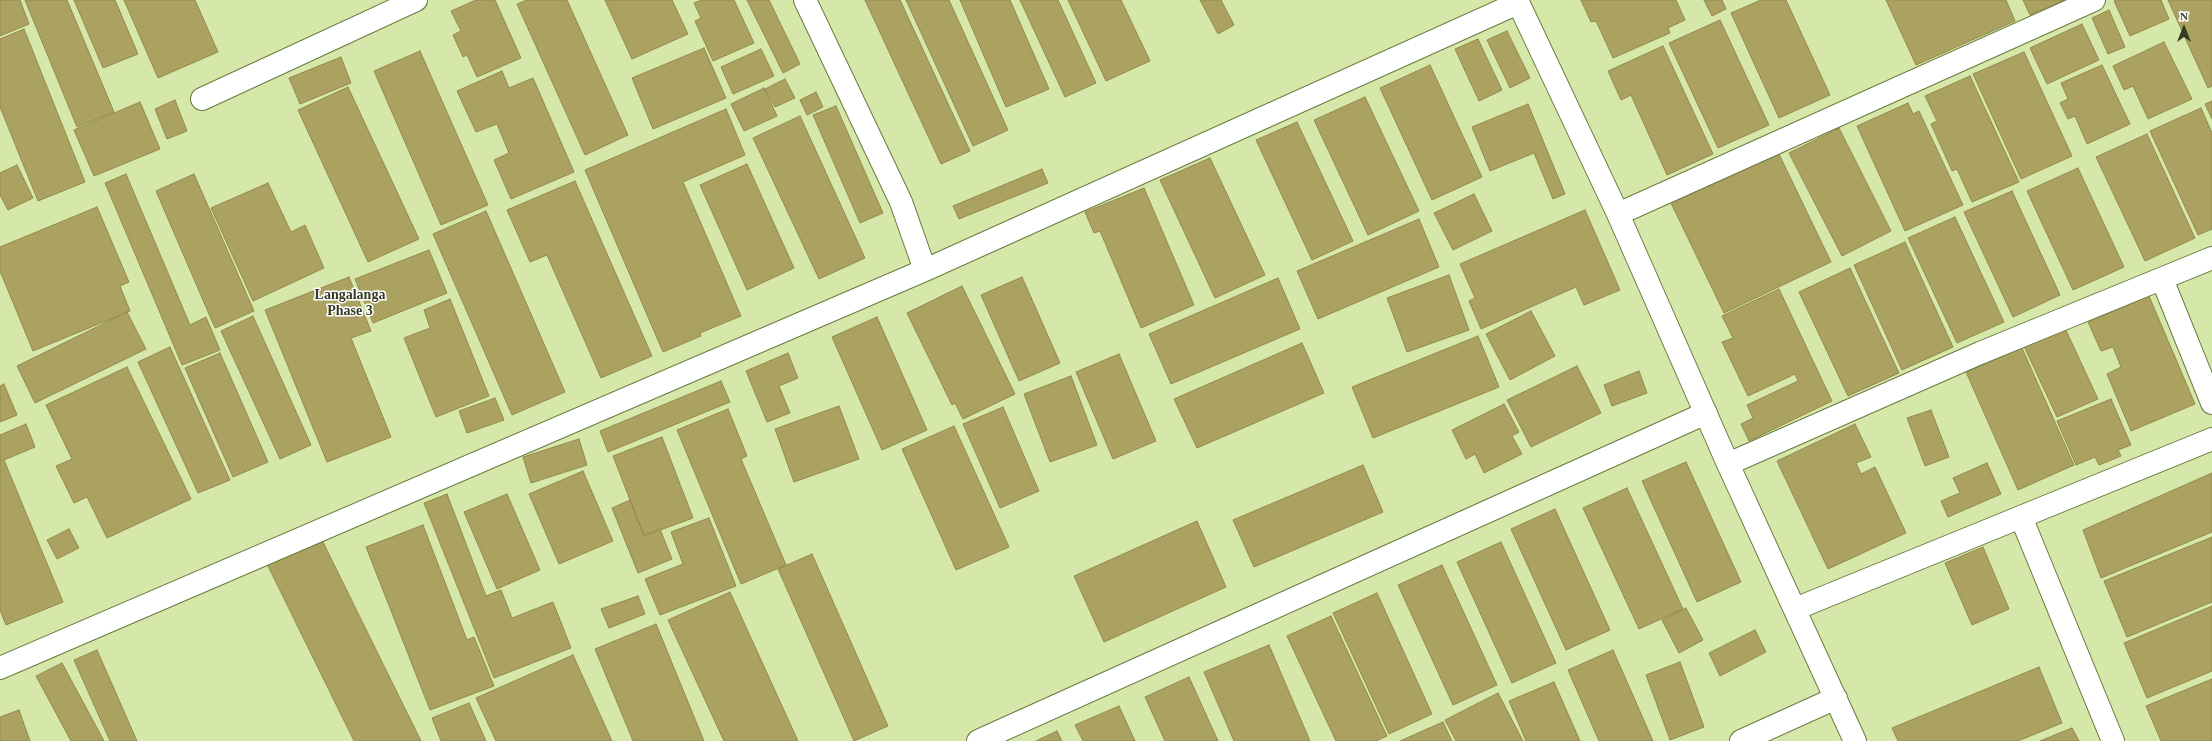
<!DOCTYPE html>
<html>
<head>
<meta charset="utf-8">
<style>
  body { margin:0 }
  #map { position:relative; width:2212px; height:741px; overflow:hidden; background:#d6e8a9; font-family:"Times New Roman",serif }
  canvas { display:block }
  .north { position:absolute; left:2164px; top:8px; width:40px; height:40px; -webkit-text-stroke:3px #fff; paint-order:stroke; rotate:0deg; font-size:11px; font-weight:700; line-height:16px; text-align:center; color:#343b22 }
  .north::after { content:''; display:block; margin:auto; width:14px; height:18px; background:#343b22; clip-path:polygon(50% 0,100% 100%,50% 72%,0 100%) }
</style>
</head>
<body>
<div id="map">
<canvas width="2212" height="741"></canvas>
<div class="north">N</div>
</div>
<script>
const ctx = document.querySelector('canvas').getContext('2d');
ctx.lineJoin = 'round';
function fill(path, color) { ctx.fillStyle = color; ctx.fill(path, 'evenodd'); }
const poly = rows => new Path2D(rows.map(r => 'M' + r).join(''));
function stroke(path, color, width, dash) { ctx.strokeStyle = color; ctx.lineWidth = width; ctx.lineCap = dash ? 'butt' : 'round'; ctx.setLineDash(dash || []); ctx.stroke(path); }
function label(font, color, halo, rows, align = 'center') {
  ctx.font = font + ' "Times New Roman",serif'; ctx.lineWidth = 3; ctx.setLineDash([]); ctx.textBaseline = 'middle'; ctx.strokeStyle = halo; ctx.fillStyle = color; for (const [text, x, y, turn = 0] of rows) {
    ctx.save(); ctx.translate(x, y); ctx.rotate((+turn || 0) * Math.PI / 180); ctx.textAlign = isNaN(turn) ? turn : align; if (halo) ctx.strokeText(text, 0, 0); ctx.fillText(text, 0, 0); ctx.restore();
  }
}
const building = poly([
  [0,0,20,0,29,24,0,36,0,0],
  [25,0,67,0,114,112,77,127,25,0],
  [74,0,115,0,138,54,103,68,74,0],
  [124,0,195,0,218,52,158,78,124,0],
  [476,0,495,0,521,58,477,77,467,55,463,57,453,35,461,31,451,11,476,0],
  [527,0,567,0,628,135,585,155,517,4,527,0],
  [605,0,672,0,688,34,632,59,605,0],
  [702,0,734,0,754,43,713,61,695,21,701,18,694,3,702,0],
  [747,0,769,0,800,64,783,73,747,0],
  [865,0,900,0,970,151,941,164,865,0],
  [906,0,949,0,1008,130,973,146,906,0],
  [960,0,1010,0,1049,89,1006,107,960,0],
  [1020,0,1058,0,1096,83,1065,97,1020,0],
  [1068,0,1121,0,1150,61,1106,81,1068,0],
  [1200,0,1221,0,1234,25,1218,34,1200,0],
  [1581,0,1676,0,1685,20,1668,28,1670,33,1613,58,1596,21,1591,22,1581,0],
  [1704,0,1722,0,1726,9,1712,16,1704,0],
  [1761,0,1786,0,1830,95,1779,118,1731,13,1761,0],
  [1886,0,2006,0,2015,21,1916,65,1886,0],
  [2023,0,2064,0,2030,15,2023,0],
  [2117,0,2161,0,2169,19,2130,36,2114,1,2117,0],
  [2168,0,2212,0,2212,86,2208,88,2168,0],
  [2109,10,2125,47,2108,54,2092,18,2109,10],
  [1720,20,1769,125,1718,148,1669,43,1720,20],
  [2082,24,2099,60,2047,84,2030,48,2082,24],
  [24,29,85,182,38,201,0,107,0,39,24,29],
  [1507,31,1530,78,1510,88,1487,40,1507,31],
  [1478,39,1502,90,1479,101,1455,49,1478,39],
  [2164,42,2192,99,2148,119,2133,86,2124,90,2113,66,2164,42],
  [1663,46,1713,154,1667,175,1631,95,1621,100,1608,71,1663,46],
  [704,48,726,98,653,129,632,78,704,48],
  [761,49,774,76,733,94,721,67,761,49],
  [420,51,488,205,441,225,374,71,420,51],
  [2024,52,2072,156,2021,179,1973,74,2024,52],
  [341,57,351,83,300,104,289,78,341,57],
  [1430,65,1482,177,1432,200,1380,88,1430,65],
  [2102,65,2130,124,2087,144,2075,116,2068,119,2060,103,2068,99,2061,83,2102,65],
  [502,71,509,88,533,78,574,172,511,199,494,160,509,153,497,124,476,132,457,91,502,71],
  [1970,76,2019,182,1972,202,1957,169,1952,171,1931,124,1937,121,1925,96,1970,76],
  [785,79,795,98,775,107,765,89,785,79],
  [348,87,419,239,368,262,298,110,348,87],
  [764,88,777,116,744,131,731,104,764,88],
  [816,92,823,107,807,115,800,100,816,92],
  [1365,97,1419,211,1368,235,1314,120,1365,97],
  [175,100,187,131,167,139,155,109,175,100],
  [2212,101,2212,119,2205,104,2212,101],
  [140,102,160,149,94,176,74,130,140,102],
  [1908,103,1913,114,1919,111,1963,205,1905,231,1857,126,1908,103],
  [1528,104,1565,194,1553,199,1534,153,1490,171,1472,127,1528,104],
  [836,106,883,213,860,223,813,115,836,106],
  [2201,108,2212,133,2212,229,2198,235,2150,131,2201,108],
  [726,109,745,155,683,182,741,316,700,333,701,336,663,352,585,170,726,109],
  [800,116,865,258,819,279,753,138,800,116],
  [1297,122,1353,241,1312,260,1256,140,1297,122],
  [1839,128,1891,231,1842,256,1789,153,1839,128],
  [2147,134,2195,238,2145,261,2096,157,2147,134],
  [1778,152,1831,262,1724,313,1671,203,1778,152],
  [1210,158,1265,275,1215,298,1160,180,1210,158],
  [747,164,794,268,747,290,700,185,747,164],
  [17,165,33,198,8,210,0,195,0,173,17,165],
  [2078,168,2124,267,2073,290,2027,191,2078,168],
  [1042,169,1048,183,959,219,953,206,1042,169],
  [126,174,190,325,206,317,220,350,182,365,105,183,126,174],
  [194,174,254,311,215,328,156,191,194,174],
  [575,181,652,356,601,378,547,255,530,262,507,210,575,181],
  [268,183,291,232,305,225,324,268,253,301,211,208,268,183],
  [1144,188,1194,305,1141,328,1100,231,1094,233,1085,212,1144,188],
  [2012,191,2060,295,2013,317,1964,212,2012,191],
  [1474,194,1492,231,1453,250,1434,213,1474,194],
  [97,207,129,282,120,286,130,311,33,351,0,271,0,247,97,207],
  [1585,210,1620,290,1584,305,1576,287,1481,329,1469,301,1475,298,1460,264,1585,210],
  [486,211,565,392,512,415,433,234,486,211],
  [1955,217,2004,322,1957,343,1908,238,1955,217],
  [1419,219,1439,267,1318,319,1297,271,1419,219],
  [1905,242,1953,347,1902,370,1854,265,1905,242],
  [429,250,447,293,373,323,355,279,429,250],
  [1850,268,1899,373,1848,396,1799,292,1850,268],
  [1449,275,1469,330,1407,352,1387,298,1449,275],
  [349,277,371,331,351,338,391,437,327,462,265,310,349,277],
  [1022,277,1060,363,1019,381,981,295,1022,277],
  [1278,278,1300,329,1171,384,1149,334,1278,278],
  [962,286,1015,394,963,419,955,403,952,405,907,313,962,286],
  [1779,289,1832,401,1749,441,1741,424,1753,418,1747,405,1798,381,1795,374,1748,396,1722,342,1733,338,1722,316,1779,289],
  [2149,296,2195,404,2131,431,2107,374,2121,367,2113,347,2101,351,2088,322,2149,296],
  [450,299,489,396,436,417,404,338,430,328,424,310,450,299],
  [1531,311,1555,356,1510,380,1486,334,1531,311],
  [127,312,146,349,35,403,17,366,127,312],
  [253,316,311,445,280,459,221,331,253,316],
  [877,317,927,430,882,450,832,337,877,317],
  [2063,324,2098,399,2057,417,2022,342,2063,324],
  [1478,336,1499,387,1373,438,1352,387,1478,336],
  [1302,343,1324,393,1197,448,1174,399,1302,343],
  [170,347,230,480,198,493,138,362,170,347],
  [2022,348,2074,465,2018,490,1966,372,2022,348],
  [220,353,268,462,233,477,185,368,220,353],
  [788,353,798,378,779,386,790,413,767,422,746,371,788,353],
  [1119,354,1156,441,1113,459,1076,372,1119,354],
  [1577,366,1601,413,1531,447,1507,400,1577,366],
  [127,367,191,499,107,538,87,497,74,503,56,466,72,459,46,405,127,367],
  [1639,371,1647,393,1612,406,1604,385,1639,371],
  [1071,376,1097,445,1050,462,1024,394,1071,376],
  [721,381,730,402,608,452,600,431,721,381],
  [4,384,17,415,0,422,0,386,4,384],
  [495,398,504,420,467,433,459,411,495,398],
  [2111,399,2131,445,2118,450,2121,456,2099,465,2095,457,2076,465,2057,421,2111,399],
  [1504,404,1519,432,1512,436,1522,454,1484,473,1475,454,1466,459,1452,430,1504,404],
  [839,406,859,459,794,482,775,429,839,406],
  [1003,407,1039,491,1000,508,963,424,1003,407],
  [728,409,747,456,741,459,786,565,741,584,677,430,728,409],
  [1931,410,1949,457,1925,466,1907,418,1931,410],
  [26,424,35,447,4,460,63,602,6,625,0,610,0,435,26,424],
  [1855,424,1871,457,1856,463,1861,474,1875,467,1906,533,1828,569,1777,461,1855,424],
  [954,426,1009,547,956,570,902,449,954,426],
  [662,437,693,518,644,536,613,456,662,437],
  [579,439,587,465,531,483,523,457,579,439],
  [1686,462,1741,582,1697,602,1642,481,1686,462],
  [1987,463,2001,494,1948,517,1941,501,1960,493,1953,478,1987,463],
  [1363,465,1383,512,1254,567,1233,520,1363,465],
  [583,471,613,541,559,564,529,494,583,471],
  [2212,473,2212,532,2101,578,2083,530,2212,473],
  [1627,488,1683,609,1639,629,1583,508,1627,488],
  [447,494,486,596,501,590,512,618,553,602,571,648,494,678,424,503,447,494],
  [507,494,540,570,497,589,464,512,507,494],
  [630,500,644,535,660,529,672,559,638,573,612,508,630,500],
  [1555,509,1610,630,1566,650,1511,529,1555,509],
  [709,518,736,586,660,615,645,579,683,564,671,532,709,518],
  [1197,521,1226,587,1104,642,1074,576,1197,521],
  [423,525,467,640,474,637,494,686,430,710,366,547,423,525],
  [69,529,79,548,57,559,47,540,69,529],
  [320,536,421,741,354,741,266,562,320,536],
  [2212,537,2212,602,2127,637,2104,581,2212,537],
  [1501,542,1556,663,1512,683,1457,562,1501,542],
  [1983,547,2009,609,1972,625,1945,563,1983,547],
  [812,554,888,726,854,741,778,569,812,554],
  [1442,565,1497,685,1453,705,1398,585,1442,565],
  [730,592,798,741,724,741,668,620,730,592],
  [1377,593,1432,714,1389,734,1333,613,1377,593],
  [638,596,645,614,609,628,601,609,638,596],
  [2212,606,2212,671,2147,698,2124,643,2212,606],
  [1686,608,1703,640,1679,653,1662,620,1686,608],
  [1331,616,1387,736,1376,741,1336,741,1287,636,1331,616],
  [656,624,704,741,633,741,595,649,656,624],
  [1755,630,1766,652,1720,676,1709,653,1755,630],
  [1269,645,1310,741,1234,741,1204,672,1269,645],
  [97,650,137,741,110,741,74,660,97,650],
  [1613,650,1653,741,1599,741,1568,670,1613,650],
  [573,655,612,741,496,741,476,698,573,655],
  [1680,662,1704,727,1670,740,1646,675,1680,662],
  [62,663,104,741,71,741,36,676,62,663],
  [2039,667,2062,723,2018,741,1898,741,1892,728,2039,667],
  [1189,677,1218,741,1165,741,1145,697,1189,677],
  [2212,679,2212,741,2161,741,2146,706,2212,679],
  [1554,682,1580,741,1526,741,1509,701,1554,682],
  [1498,693,1523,741,1456,741,1445,720,1498,693],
  [469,703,486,741,441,741,432,718,469,703],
  [1119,706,1135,741,1083,741,1075,725,1119,706],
  [19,710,30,741,0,741,0,717,19,710],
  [1443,722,1452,741,1400,741,1443,722],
  [2072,728,2079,741,2040,741,2072,728],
  [1057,731,1062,741,1036,741,1057,731]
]);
fill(building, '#aba262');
stroke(building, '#92894a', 1);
const minor = poly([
  [805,0,901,202,925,270],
  [1517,0,1618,214,1728,464,1855,741],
  [202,99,416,0],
  [1618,214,2094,0],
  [2162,279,2212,403],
  [1728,464,1980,353,2212,258],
  [2021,517,2113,741],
  [1795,609,2212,439],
  [0,668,925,270,1518,3],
  [978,741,1706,413],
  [1741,741,1836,698]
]);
stroke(minor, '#69793e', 24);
stroke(minor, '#fff', 22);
label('bold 14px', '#343b22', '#fff', [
  ["Langalanga",350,295],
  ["Phase 3",350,311]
]);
</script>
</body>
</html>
